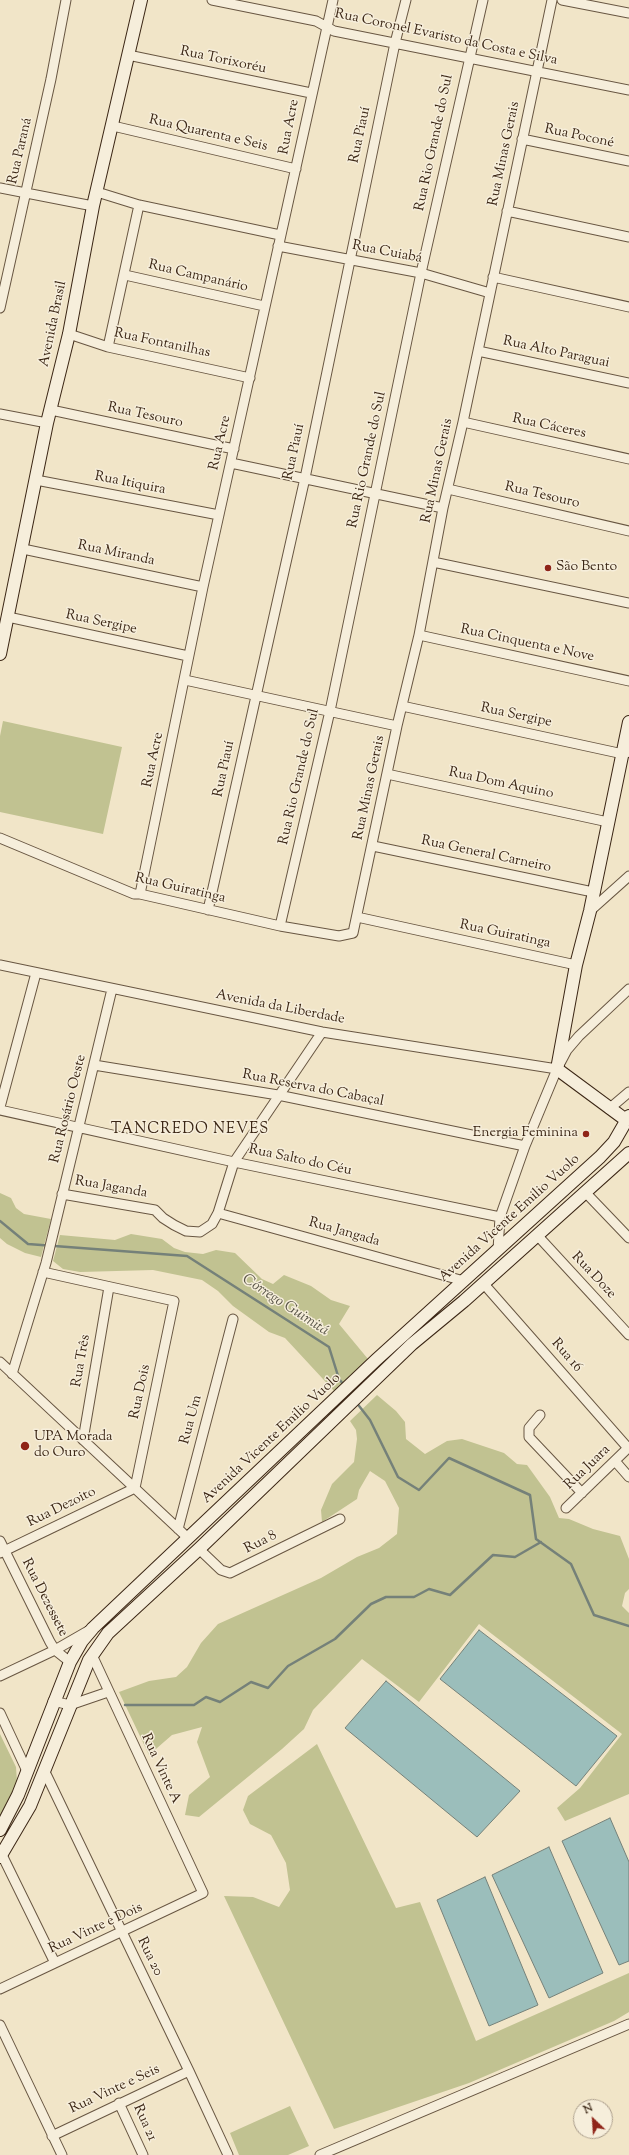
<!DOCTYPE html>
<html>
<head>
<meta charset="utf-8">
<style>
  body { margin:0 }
  #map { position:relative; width:629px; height:2155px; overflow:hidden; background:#f1e5c8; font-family:"Sorts Mill Goudy",serif }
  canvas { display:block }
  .north { position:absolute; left:573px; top:2099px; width:40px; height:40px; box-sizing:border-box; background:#f6eedb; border:1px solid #ab9e8c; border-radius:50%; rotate:335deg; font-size:11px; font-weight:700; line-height:16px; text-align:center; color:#3b2615 }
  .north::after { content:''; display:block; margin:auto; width:14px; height:18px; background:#8f2418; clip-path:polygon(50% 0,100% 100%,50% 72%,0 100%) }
</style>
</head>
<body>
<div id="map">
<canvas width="629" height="2155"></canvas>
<div class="north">N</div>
</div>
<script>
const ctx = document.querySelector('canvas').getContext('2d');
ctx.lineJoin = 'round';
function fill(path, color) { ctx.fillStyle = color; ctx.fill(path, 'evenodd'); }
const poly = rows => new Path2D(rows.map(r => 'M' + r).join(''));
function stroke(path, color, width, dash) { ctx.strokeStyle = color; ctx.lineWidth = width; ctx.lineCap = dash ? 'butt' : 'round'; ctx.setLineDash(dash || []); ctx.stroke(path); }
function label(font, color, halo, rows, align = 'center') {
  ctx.font = font + ' "Sorts Mill Goudy",serif'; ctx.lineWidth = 3; ctx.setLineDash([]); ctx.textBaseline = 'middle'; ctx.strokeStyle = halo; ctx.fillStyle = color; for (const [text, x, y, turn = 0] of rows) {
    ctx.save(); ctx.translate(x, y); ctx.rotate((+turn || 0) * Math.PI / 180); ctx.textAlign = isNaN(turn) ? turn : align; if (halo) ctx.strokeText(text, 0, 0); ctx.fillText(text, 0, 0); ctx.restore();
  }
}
fill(poly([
  [3,721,122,747,103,834,0,812,0,736],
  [0,1193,11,1198,16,1208,24,1214,51,1219,41,1257,25,1253,7,1244,0,1238],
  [131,1234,162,1239,174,1248,185,1252,203,1254,216,1250,235,1253,262,1279,273,1284,284,1275,311,1286,331,1300,350,1306,339,1324,368,1359,335,1392,285,1338,269,1332,233,1306,218,1291,202,1280,153,1270,80,1272,63,1269,53,1261,60,1235,115,1240],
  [377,1395,396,1411,405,1422,406,1439,425,1454,447,1441,462,1439,504,1453,517,1464,527,1465,550,1497,559,1518,569,1519,593,1529,620,1536,629,1559,629,1589,625,1593,622,1606,629,1613,629,1794,565,1821,557,1808,580,1788,622,1734,479,1624,419,1702,362,1659,313,1710,304,1729,282,1749,199,1817,185,1815,189,1795,210,1777,197,1742,202,1727,172,1735,149,1755,119,1692,149,1681,176,1677,187,1667,201,1643,218,1624,321,1578,357,1557,379,1548,397,1534,399,1508,385,1481,370,1471,359,1490,357,1499,322,1522,321,1510,332,1484,354,1462,357,1439,356,1430,350,1421],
  [0,1734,16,1767,17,1782,0,1819],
  [317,1744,396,1908,420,1902,476,2041,629,1973,629,2012,614,2021,469,2083,334,2129,224,1896,253,1897,279,1907,290,1890,286,1863,271,1835,250,1824,243,1810,248,1796],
  [290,2106,309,2146,288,2155,239,2155,230,2133]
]), '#c1c291');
const water = poly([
  [479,1630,617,1736,576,1786,440,1679,479,1630],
  [386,1681,520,1791,477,1837,345,1728,386,1681],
  [610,1818,629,1862,629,1961,619,1965,562,1841,610,1818],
  [549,1847,603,1973,549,1998,492,1875,549,1847],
  [485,1877,538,2005,489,2026,437,1900,485,1877]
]);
fill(water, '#9bbebb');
stroke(water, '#758179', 1);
stroke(poly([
  [0,1221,28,1244,187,1256,329,1347,339,1379,344,1385],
  [356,1402,370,1420,398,1477,419,1490,449,1458,530,1495,536,1539,571,1564,594,1615,629,1626],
  [125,1705,194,1705,206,1697,220,1702,251,1682,268,1688,288,1666,335,1639,371,1604,386,1597,414,1597,429,1589,450,1595,493,1555,515,1557,541,1542]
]), '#758179', 2.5);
const minor = poly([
  [212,0,316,21,334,31,629,90],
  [562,0,629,13],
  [128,55,311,93],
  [113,126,296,169],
  [522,139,629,161],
  [0,188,93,206],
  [97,192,139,205,280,235],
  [507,211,629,237],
  [278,246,421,273,490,293],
  [125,275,264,306],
  [493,277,629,307],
  [0,308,51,79,66,0],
  [69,334,108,347,250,378],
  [108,347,139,205],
  [478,351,629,383],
  [51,410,234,449],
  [0,414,47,423],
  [463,422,629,459],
  [231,463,443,508],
  [36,480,219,515],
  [448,489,629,531],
  [23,549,203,587],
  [433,562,629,603],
  [8,617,188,656],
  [419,635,629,681],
  [185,680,397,726],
  [402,706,623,754,629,752],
  [387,774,608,822],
  [0,838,134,894,140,894,280,926,339,936,353,933,397,726,419,635,443,508,463,422,552,0],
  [373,846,593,892],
  [140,894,203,587,333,0],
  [208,910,305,478,395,43,406,0],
  [590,911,629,876],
  [357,917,576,965],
  [280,926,330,711,421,273,483,0],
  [0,965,322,1032,557,1069],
  [94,1065,278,1095,525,1146],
  [0,1107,36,973],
  [609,1109,629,1092],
  [0,1110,234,1162,500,1217],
  [585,1192,629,1238],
  [62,1194,155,1210,163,1218,174,1225,186,1231,200,1232,212,1224,218,1213,234,1162,322,1032],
  [218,1213,464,1281],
  [537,1235,629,1335],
  [498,1250,500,1217,525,1146,557,1069,567,1050,579,1036,629,989],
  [483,1283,628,1448],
  [0,1362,188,1538],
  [12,1374,46,1263,112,989],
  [540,1415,529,1428,529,1437,582,1493],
  [83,1440,109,1287],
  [615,1461,629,1477],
  [566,1508,629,1447],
  [178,1529,233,1319],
  [0,1541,50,1642,55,1650,70,1662],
  [199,1549,221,1570,230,1573,340,1519],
  [0,1553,135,1488,174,1301,43,1272],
  [0,1676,55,1650,88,1631],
  [53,1701,70,1705,108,1692],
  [0,1713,27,1771],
  [45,1772,189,2071,228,2155],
  [2,1855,55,1963],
  [0,1989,203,1893,92,1655],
  [0,2025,62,2155],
  [119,2103,143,2155],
  [52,2136,189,2071],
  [320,2155,629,2024]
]);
const secondary = poly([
  [0,654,47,423,69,334,93,206,141,0],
  [626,1120,557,1069,576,965,590,911,629,722],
  [0,1830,18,1795,70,1662,82,1641,93,1628,376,1360,600,1157,614,1142,629,1116],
  [0,1857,30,1806,89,1660,108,1633,199,1549,412,1344,464,1301,629,1153]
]);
stroke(minor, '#685642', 11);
stroke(secondary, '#3b2615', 14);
stroke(minor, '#f6eedb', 9);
stroke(secondary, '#f6eedb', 12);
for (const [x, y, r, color] of [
  [548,568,4,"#8f2418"],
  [586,1134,4,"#8f2418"],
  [25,1446,5,"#8f2418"]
]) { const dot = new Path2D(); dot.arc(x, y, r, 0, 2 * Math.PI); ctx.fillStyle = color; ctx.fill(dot); stroke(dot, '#f6eedb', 1.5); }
label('14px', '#3b2615', '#f6eedb', [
  ["Rua Coronel Evaristo da Costa e Silva",446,38,12],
  ["Rua Torixoréu",223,61,12],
  ["Rua Acre",290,127,-79],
  ["Rua Quarenta e Seis",208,134,13],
  ["Rua Piauí",361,135,-78],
  ["Rua Poconé",579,137,12],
  ["Rua Rio Grande do Sul",435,143,-78],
  ["Rua Paraná",21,151,-77],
  ["Rua Minas Gerais",505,154,-78],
  ["Rua Cuiabá",387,253,11],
  ["Rua Campanário",198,277,13],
  ["Avenida Brasil",54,324,-78],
  ["Rua Fontanilhas",162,344,12],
  ["Rua Alto Paraguai",556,353,12],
  ["Rua Tesouro",145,416,12],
  ["Rua Cáceres",549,427,12],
  ["Rua Acre",221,443,-77],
  ["Rua Piauí",295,452,-78],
  ["Rua Rio Grande do Sul",368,460,-78],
  ["Rua Minas Gerais",438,471,-78],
  ["Rua Itiquira",130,484,11],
  ["Rua Tesouro",542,496,13],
  ["Rua Miranda",116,554,12],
  ["Rua Sergipe",101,623,12],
  ["Rua Cinquenta e Nove",527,644,12],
  ["Rua Sergipe",516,716,12],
  ["Rua Acre",154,760,-78],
  ["Rua Piauí",225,769,-78],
  ["Rua Rio Grande do Sul",300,777,-77],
  ["Rua Dom Aquino",501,784,12],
  ["Rua Minas Gerais",370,788,-78],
  ["Rua General Carneiro",486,855,12],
  ["Rua Guiratinga",180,889,13],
  ["Rua Guiratinga",505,935,12],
  ["Avenida da Liberdade",280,1008,11],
  ["Rua Reserva do Cabaçal",313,1089,11],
  ["Rua Rosário Oeste",69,1109,-76],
  ["Rua Salto do Céu",300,1161,12],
  ["Rua Jaganda",111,1188,10],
  ["Avenida Vicente Emilio Vuolo",510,1219,-42],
  ["Rua Jangada",344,1233,16],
  ["Rua Doze",593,1276,47],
  ["Rua 16",566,1356,49],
  ["Rua Três",82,1361,-80],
  ["Rua Dois",141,1392,-78],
  ["Rua Um",192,1420,-75],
  ["Avenida Vicente Emilio Vuolo",272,1439,-43],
  ["Rua Juara",588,1468,-44],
  ["Rua Dezoito",62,1508,-26],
  ["Rua 8",261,1543,-27],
  ["Rua Dezessete",44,1598,63],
  ["Rua Vinte A",160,1769,65],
  ["Rua Vinte e Dois",96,1929,-25],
  ["Rua 20",149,1957,64],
  ["Rua Vinte e Seis",115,2090,-25],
  ["Rua 21",144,2123,66]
]);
label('14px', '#3b2615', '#f6eedb', [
  ["São Bento",556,568],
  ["Energia Feminina",578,1134,"right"],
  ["UPA Morada",34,1438],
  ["do Ouro",34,1454]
], 'left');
ctx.letterSpacing = '1px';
label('15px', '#3b2615', '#f6eedb', [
  ["TANCREDO NEVES",190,1130]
]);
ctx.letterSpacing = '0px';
label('italic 15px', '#585447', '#f6eedb', [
  ["Córrego Guimitá",285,1306,33]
]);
</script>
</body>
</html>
